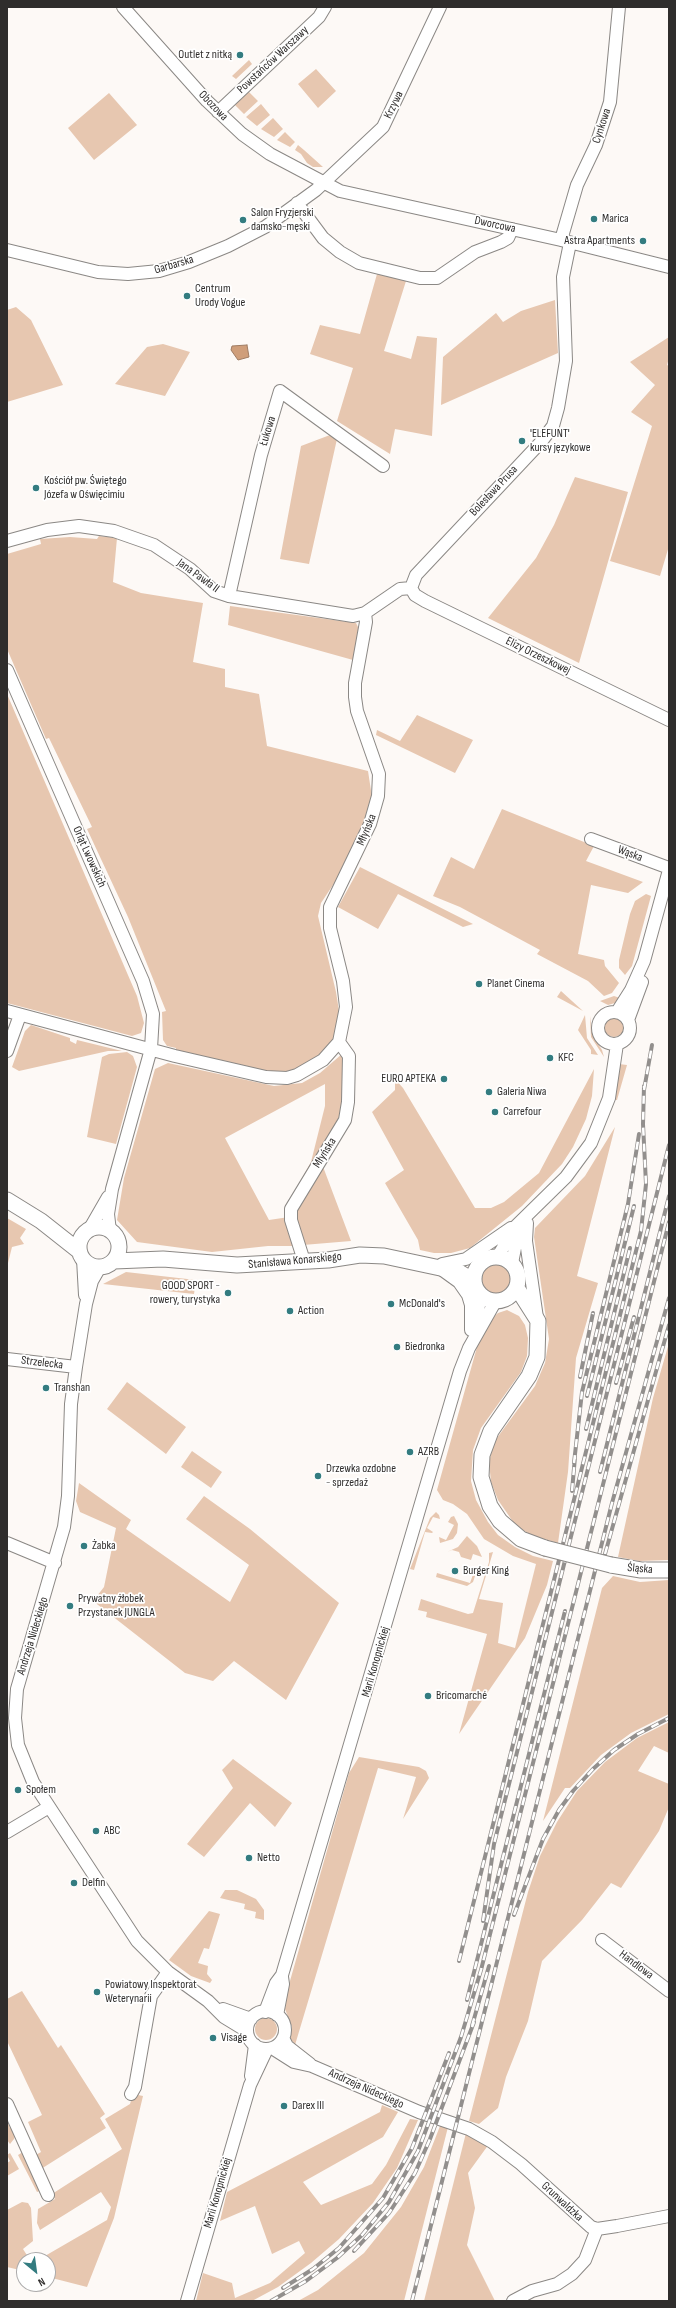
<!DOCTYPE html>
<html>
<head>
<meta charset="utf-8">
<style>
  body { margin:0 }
  #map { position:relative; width:676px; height:2308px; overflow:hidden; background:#fdf9f6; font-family:"Sofia Sans Condensed",sans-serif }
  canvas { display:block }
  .frame { position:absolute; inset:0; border:8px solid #2f2d2c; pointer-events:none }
  .north { position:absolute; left:16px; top:2252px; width:40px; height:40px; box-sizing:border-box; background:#fff; border:1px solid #acabab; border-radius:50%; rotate:151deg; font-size:11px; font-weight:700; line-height:16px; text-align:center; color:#2f2d2c }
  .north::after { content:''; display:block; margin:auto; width:14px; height:18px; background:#337c80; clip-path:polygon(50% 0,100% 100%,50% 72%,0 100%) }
</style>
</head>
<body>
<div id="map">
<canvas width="676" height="2308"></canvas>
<div class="frame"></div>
<div class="north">N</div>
</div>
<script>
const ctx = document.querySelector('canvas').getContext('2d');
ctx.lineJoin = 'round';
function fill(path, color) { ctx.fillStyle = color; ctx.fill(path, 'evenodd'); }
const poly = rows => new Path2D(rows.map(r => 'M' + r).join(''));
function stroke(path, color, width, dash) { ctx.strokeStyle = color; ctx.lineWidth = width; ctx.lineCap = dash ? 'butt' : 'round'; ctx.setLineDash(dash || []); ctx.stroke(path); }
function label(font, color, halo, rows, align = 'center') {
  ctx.font = font + ' "Sofia Sans Condensed",sans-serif'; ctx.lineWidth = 3.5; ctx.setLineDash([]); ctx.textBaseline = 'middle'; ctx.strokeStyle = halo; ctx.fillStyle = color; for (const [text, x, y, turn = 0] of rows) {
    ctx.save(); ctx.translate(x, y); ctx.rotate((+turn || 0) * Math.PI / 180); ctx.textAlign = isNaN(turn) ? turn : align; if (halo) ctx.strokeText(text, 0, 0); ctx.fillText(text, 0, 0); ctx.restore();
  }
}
fill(poly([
  [249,60,252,64,236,79,232,76],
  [316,69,336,91,318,108,298,84],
  [248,91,258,101,244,114,235,105],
  [109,93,137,125,94,160,68,128],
  [261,104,270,115,257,126,246,117],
  [273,118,283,129,274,137,261,129],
  [285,132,295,142,290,147,277,140],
  [298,145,304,150,323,167,313,167,307,163,301,154,295,150],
  [377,274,406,281,384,351,411,359,417,336,437,338,432,436,395,429,390,454,337,421,353,368,310,354,320,325,360,334],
  [555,300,558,353,441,405,443,357,496,313,503,322,521,311],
  [16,307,31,320,63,385,7,402,7,310],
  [669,337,669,358,667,365,669,366,669,546,660,576,610,561,652,426,631,412,655,385,630,362],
  [163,344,190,352,165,396,115,384,147,347],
  [330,435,337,439,309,564,280,559,301,446],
  [575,477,628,492,579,663,488,618,536,558,554,525],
  [99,536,117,538,113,582,141,593,203,603,193,662,225,669,225,687,259,694,267,746,368,771,372,797,366,823,347,864,321,903,318,916,336,992,340,1017,335,1037,324,1052,306,1065,285,1072,265,1072,176,1051,176,1048,167,1046,163,1040,162,1012,166,1011,128,917,87,829,92,827,49,738,46,739,7,649,7,554,41,544,40,539,70,537,97,539],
  [230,606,356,623,360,631,353,660,228,625],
  [7,694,137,996,144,1023,141,1033,132,1036,7,1003],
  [417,715,473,740,455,773,376,735,377,730,400,741],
  [502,809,594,846,586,861,643,882,628,893,591,885,578,954,604,960,605,966,619,983,612,993,604,996,588,981,537,954,540,950,460,907,433,896,451,857,474,869],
  [360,867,473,924,463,927,398,894,378,929,338,907],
  [646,894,651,896,632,966,625,975,619,968,619,960,630,914,635,901],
  [561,991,583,1011,557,997],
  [614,996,620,998,615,1003,608,1005,600,1001],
  [585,1015,587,1038,598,1055,591,1054,591,1050,578,1030],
  [590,1016,593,1036,602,1050,604,1057,591,1037],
  '604 1027a10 10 0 1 1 20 0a10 10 0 1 1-20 0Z',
  [31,1025,70,1038,70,1041,76,1044,77,1040,122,1051,108,1051,19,1071,12,1067,25,1031],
  [127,1052,133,1056,137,1067,116,1144,87,1137,102,1057,109,1054],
  [342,1054,345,1058,342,1113,304,1180,301,1180,311,1162,325,1106,325,1084,225,1138,269,1220,289,1217,297,1246,268,1246,212,1252,137,1242,117,1220,124,1178,155,1069,168,1063,274,1086,302,1083,320,1073],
  [619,1064,627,1065,617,1100,615,1100],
  [594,1069,592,1096,586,1119,573,1147,562,1164,522,1206,470,1248,451,1253,434,1253,420,1250,418,1240,385,1183,404,1170,372,1112,395,1090,395,1079,403,1088,475,1208,491,1208,504,1202,539,1173],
  [615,1127,577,1276,598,1283,576,1358,568,1472,558,1543,533,1536,516,1526,498,1500,491,1482,489,1462,494,1442,535,1386,545,1363,549,1339,534,1237,535,1228,585,1176],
  [322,1164,351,1241,303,1245,295,1218,296,1205],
  [7,1218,26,1229,20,1238,24,1244,12,1247,7,1267],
  '482 1279a15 15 0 1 1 30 0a15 15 0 1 1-30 0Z',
  [126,1272,196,1280,194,1294,103,1284],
  [507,1310,519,1316,525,1325,528,1338,527,1356,521,1372,481,1428,473,1450,471,1481,476,1500,488,1522,498,1535,515,1547,533,1556,553,1561,547,1585,525,1638,459,1734,487,1634,426,1617,427,1612,418,1610,421,1599,468,1614,473,1613,489,1562,489,1553,493,1552,479,1599,503,1603,498,1643,515,1648,536,1564,513,1556,484,1539,467,1514,453,1504,443,1500,437,1490,477,1347,491,1319,498,1313],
  [669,1343,669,1560,639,1561,618,1557,653,1398],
  [127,1382,186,1427,166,1454,107,1409],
  [192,1451,222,1472,211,1488,181,1467],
  [79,1483,131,1520,126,1529,230,1602,249,1565,186,1519,204,1496,250,1529,339,1603,286,1700,234,1661,213,1681,185,1673,93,1601,104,1587,116,1528,80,1512,76,1501],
  [436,1512,439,1515,440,1519,433,1517,427,1528,433,1532,432,1533,425,1532,414,1570,410,1569,430,1518],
  [454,1516,458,1524,457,1533,453,1539,440,1543,439,1537,446,1540,454,1525,448,1522,451,1517],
  [467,1536,477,1546,482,1557,473,1554,471,1560,461,1557,459,1552,452,1550,447,1552,458,1547],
  [475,1569,476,1573,473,1582,467,1586,436,1577,437,1573,470,1583],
  [613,1576,640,1582,669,1580,669,1714,631,1733,601,1755,570,1788,565,1788,543,1821,602,1588],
  [669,1722,669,1753,654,1746,638,1771,669,1784,669,1807,659,1831,621,1888,611,1883,582,1920,542,1961,528,2021,506,2077,498,2108,479,2124,469,2121,528,1892,540,1856,557,1822,577,1791,605,1762,637,1738],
  [359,1757,419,1767,426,1771,429,1778,403,1819,416,1777,378,1768,295,2045,290,2038,292,2027,285,2009,286,1995,349,1773],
  [233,1759,292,1803,275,1827,250,1803,204,1857,187,1844,233,1788,222,1770],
  [225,1890,237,1890,256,1899,264,1910,264,1920,255,1918,256,1912,244,1909,245,1904,220,1898],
  [209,1911,220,1914,209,1949,204,1948,198,1963,208,1966,207,1974,212,1980,210,1983,191,1976,169,1960],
  [22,1991,58,2048,61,2045,105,2114,100,2118,106,2128,41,2169,34,2156,41,2152,28,2122,42,2115,7,2041,7,1999],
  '255 2029a11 11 0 1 1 22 0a11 11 0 1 1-22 0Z',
  [133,2094,143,2096,114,2218,87,2287,48,2277,48,2260,38,2260,107,2220,111,2207,101,2192,40,2230,37,2223,38,2209,55,2199,52,2194,122,2149,105,2119,130,2104],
  [382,2105,398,2112,383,2137,303,2182,321,2205,372,2184,386,2165,410,2119,418,2120,397,2168,373,2203,339,2239,311,2263,278,2287,252,2301,196,2301,203,2273,232,2283,235,2298,270,2283,305,2253,299,2241,272,2254,255,2206,220,2221,227,2192,380,2112],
  [7,2121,10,2128,13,2127,16,2133,14,2139,10,2144,7,2140],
  [440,2126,448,2127,404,2301,298,2301,318,2290,364,2253,401,2207,424,2167],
  [466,2133,489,2144,468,2173,475,2208,467,2245,495,2301,424,2301],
  [23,2152,42,2190,37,2192,18,2155],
  [10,2153,19,2169,7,2176,7,2163,10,2161,7,2155],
  [22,2202,28,2203,31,2208,33,2241,23,2249,30,2260,24,2260,24,2271,7,2267,7,2210]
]), '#e7c7b0');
const water = poly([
  [247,345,249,357,238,360,231,350,232,346,247,345]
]);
fill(water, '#cf9e7a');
stroke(water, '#9f7c63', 1);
const minor = poly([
  [123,7,207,101,242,134,270,154,340,191,561,240,669,267],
  [218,112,319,17,325,7],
  [297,203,323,238,340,252,359,263,420,278,437,278,475,252,501,242,508,238,512,229],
  [561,240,577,185,596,145,610,102,619,7],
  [7,250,98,272,128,274,159,271,189,262,228,246,265,227,316,190,383,127,440,7],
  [7,541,47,530,79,526,114,531,154,545,190,569,214,591,229,596,353,616,365,613,400,589,411,588],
  [411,588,416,575,541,442,553,426,558,408,566,361,563,277,570,243],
  [411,588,415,595,425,601,669,720],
  [229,596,261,455,280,391,383,466],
  [7,670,143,981,153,1014,151,1049,112,1189,108,1214,110,1231],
  [591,839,669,868],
  [7,1011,175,1056,266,1077,287,1078,297,1075,323,1060,339,1042,346,1007,343,981,330,928,330,907,370,824,378,796,379,774,357,711,355,697,355,683,366,622,365,613],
  '598 1028a16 16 0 1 1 32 0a16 16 0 1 1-32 0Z',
  [617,1012,631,990,644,961,669,870],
  [628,1020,642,982],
  [7,1051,20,1015],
  [527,1223,526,1241,537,1318],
  [89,1230,108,1197],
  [498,1256,516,1226,566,1177,591,1143,609,1098,617,1044],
  [83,1259,85,1295],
  [304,1261,291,1220,291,1209,345,1120,348,1102,349,1056,339,1042],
  [512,1263,517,1238,524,1226],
  [442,1264,466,1259,511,1228],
  [100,1267,92,1281,86,1304,76,1367,71,1404,68,1496,64,1527,17,1689,15,1718,18,1745,33,1782,137,1941,168,1972,208,2001,224,2017,247,2031],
  [441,1269,459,1282,468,1295,471,1305,471,1330],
  [474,1321,482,1296],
  [7,1359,76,1367],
  [7,1543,55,1563],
  [7,1832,49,1807],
  [602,1940,669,1991],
  [223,2009,251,2019],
  '247 2030a19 19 0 1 1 38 0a19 19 0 1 1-38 0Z',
  [265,2012,276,1983,282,1975,460,1371,469,1348,495,1302],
  [277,2015,283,1984,282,1977],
  [283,2038,287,2046,310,2064],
  [272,2048,294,2062,312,2066,419,2112,469,2129,492,2142,521,2164,591,2227,597,2229,617,2226,669,2216],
  [251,2076,255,2045],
  [131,2094,135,2087,151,1996,168,1972],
  [7,2104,48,2195],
  [187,2301,250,2085,267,2049],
  [513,2301,532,2291,557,2284,572,2274,585,2260,597,2229]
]);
const major = poly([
  [7,1200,41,1221,79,1251],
  '79 1247a20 20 0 1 1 40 0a20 20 0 1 1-40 0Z',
  '474 1279a22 22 0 1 1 44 0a22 22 0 1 1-44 0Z',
  [114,1261,163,1259,237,1265,328,1260,360,1255,384,1256,459,1272,474,1281],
  [517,1288,538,1321,537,1357,529,1376,491,1431,482,1455,481,1477,490,1506,500,1521,521,1539,545,1548],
  [611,1565,641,1570,669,1570]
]);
stroke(minor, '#8b8885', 14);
stroke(major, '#8b8885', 17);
stroke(minor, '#fff', 12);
stroke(major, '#fff', 15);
const rail = poly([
  [644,1090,652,1045],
  [580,1377,593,1313],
  [616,1383,634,1317],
  [587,1396,634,1206],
  [586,1429,630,1248],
  [574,1463,582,1392,628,1204,639,1134],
  [600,1472,669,1196],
  [572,1491,575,1457],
  [605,1554,669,1325],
  [514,1915,543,1839,559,1810,573,1791,593,1769,614,1750,638,1734,669,1718],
  [483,1921,494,1844,669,1145],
  [459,1961,641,1231,646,1184,643,1124,644,1086],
  [467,2000,565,1611],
  [472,2026,489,1966],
  [354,2251,389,2213,415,2173,430,2139,474,2022],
  [283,2288,313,2269,339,2248,383,2198,412,2148,449,2053],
  [271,2301,306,2281,337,2258,362,2235,389,2202,418,2151,461,2037,481,1970,669,1222],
  [412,2301,612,1503,669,1298]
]);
stroke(rail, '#928f8d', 4);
stroke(rail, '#fff', 2.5, [8]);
const majorBridge = poly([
  [545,1548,611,1565]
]);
stroke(majorBridge, '#8b8885', 17, []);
stroke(majorBridge, '#fff', 15);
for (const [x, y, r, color] of [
  [240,55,4,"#337c80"],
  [594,219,4,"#337c80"],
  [243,220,4,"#337c80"],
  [643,241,4,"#337c80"],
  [187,296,4,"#337c80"],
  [522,441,4,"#337c80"],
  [36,488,4,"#337c80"],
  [479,984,4,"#337c80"],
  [550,1058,4,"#337c80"],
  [444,1079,4,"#337c80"],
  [489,1092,4,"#337c80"],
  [495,1112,4,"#337c80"],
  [228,1293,4,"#337c80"],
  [391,1304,4,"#337c80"],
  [290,1311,4,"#337c80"],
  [397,1347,4,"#337c80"],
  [46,1388,4,"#337c80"],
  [410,1452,4,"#337c80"],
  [318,1476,4,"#337c80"],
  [84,1546,4,"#337c80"],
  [455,1571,4,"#337c80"],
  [70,1606,4,"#337c80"],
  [428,1696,4,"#337c80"],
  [18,1790,4,"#337c80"],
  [96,1831,4,"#337c80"],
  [249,1858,4,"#337c80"],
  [74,1883,4,"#337c80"],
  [97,1992,4,"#337c80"],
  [213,2038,4,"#337c80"],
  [284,2106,4,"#337c80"]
]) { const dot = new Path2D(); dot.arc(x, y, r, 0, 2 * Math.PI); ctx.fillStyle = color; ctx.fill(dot); stroke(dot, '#fff', 1.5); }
label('12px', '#2f2d2c', '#fff', [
  ["Outlet z nitką",232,55,"right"],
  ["Salon Fryzjerski",251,213],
  ["damsko-męski",251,227],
  ["Marica",602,219],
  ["Astra Apartments",635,241,"right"],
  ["Centrum",195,289],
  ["Urody Vogue",195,303],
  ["'ELEFUNT'",530,434],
  ["kursy językowe",530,448],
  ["Kościół pw. Świętego",44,481],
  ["Józefa w Oświęcimiu",44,495],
  ["Planet Cinema",487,984],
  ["KFC",558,1058],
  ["EURO APTEKA",436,1079,"right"],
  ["Galeria Niwa",497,1092],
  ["Carrefour",503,1112],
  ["GOOD SPORT -",220,1286,"right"],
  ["rowery, turystyka",220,1300,"right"],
  ["McDonald's",399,1304],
  ["Action",298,1311],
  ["Biedronka",405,1347],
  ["Transhan",54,1388],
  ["AZRB",418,1452],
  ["Drzewka ozdobne",326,1469],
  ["- sprzedaż",326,1483],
  ["Żabka",92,1546],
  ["Burger King",463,1571],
  ["Prywatny żłobek",78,1599],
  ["Przystanek JUNGLA",78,1613],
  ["Bricomarché",436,1696],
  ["Społem",26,1790],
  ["ABC",104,1831],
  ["Netto",257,1858],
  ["Delfin",82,1883],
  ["Powiatowy Inspektorat",105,1985],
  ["Weterynarii",105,1999],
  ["Visage",221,2038],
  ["Darex III",292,2106]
], 'left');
label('12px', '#2f2d2c', '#fff', [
  ["Powstańców Warszawy",273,60,-43],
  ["Krzywa",394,105,-64],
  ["Obozowa",213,106,46],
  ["Cynkowa",602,126,-72],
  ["Dworcowa",495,225,12],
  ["Garbarska",174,265,-16],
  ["Łukowa",268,431,-73],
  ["Bolesława Prusa",494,491,-47],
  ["Jana Pawła II",198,576,36],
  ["Elizy Orzeszkowej",538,656,26],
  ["Młyńska",367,830,-67],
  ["Wąska",630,854,21],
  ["Orląt Lwowskich",89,857,66],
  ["Młyńska",325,1153,-58],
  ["Stanisława Konarskiego",295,1261,-5],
  ["Strzelecka",42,1363,7],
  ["Śląska",640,1569,5],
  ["Andrzeja Nideckiego",33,1636,-73],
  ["Marii Konopnickiej",376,1662,-74],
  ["Handlowa",636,1965,37],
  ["Andrzeja Nideckiego",366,2089,24],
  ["Marii Konopnickiej",218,2193,-74],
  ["Grunwaldzka",562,2202,43]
]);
</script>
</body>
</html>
